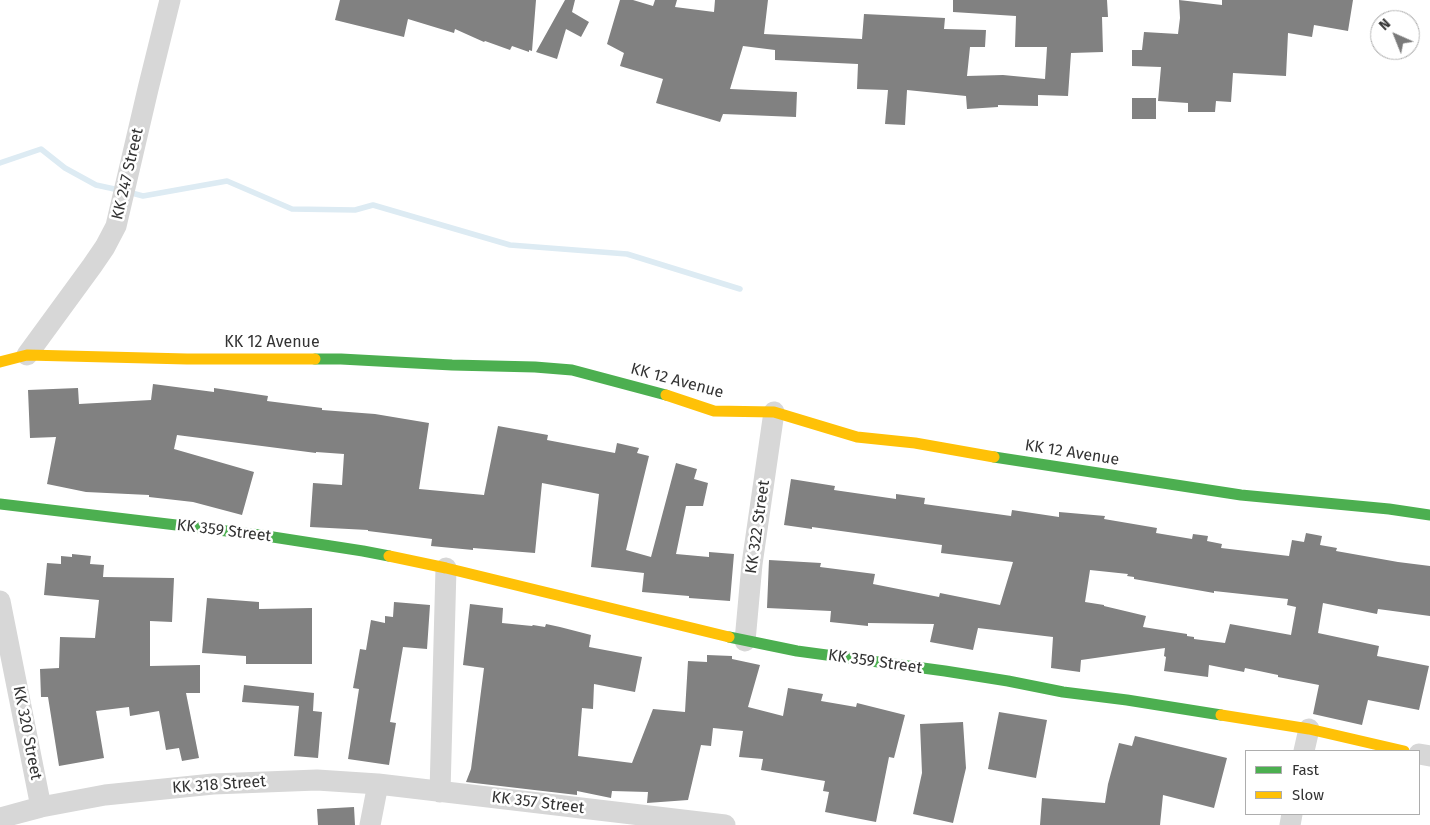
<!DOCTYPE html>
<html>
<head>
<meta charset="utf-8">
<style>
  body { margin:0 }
  #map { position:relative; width:1430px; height:825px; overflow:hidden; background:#fff; font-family:"Fira Sans",sans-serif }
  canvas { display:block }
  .legend { position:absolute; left:1245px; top:750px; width:175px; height:65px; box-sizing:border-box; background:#fff; border:1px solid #adadad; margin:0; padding:6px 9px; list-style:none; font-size:15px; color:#333 }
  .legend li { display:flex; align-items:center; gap:10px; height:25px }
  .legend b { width:25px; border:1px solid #adadad }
  .north { position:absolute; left:1370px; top:10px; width:50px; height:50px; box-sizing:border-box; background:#fff; border:1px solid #adadad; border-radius:50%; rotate:316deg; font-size:14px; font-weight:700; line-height:20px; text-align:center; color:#333 }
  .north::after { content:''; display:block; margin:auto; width:18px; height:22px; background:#7a7a7a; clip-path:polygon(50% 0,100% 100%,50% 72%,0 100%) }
</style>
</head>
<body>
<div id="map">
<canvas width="1430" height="825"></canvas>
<ul class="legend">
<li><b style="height:6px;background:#4caf50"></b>Fast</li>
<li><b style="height:6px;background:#ffc107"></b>Slow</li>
</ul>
<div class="north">N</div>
</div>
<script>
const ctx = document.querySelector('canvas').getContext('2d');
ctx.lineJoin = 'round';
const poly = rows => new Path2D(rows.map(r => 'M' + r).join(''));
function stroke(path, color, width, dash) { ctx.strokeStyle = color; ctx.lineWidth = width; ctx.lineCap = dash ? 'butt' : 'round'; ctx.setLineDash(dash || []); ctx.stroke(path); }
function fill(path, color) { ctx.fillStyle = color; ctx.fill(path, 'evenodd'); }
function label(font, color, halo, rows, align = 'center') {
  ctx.font = font + ' "Fira Sans",sans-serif'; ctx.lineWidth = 5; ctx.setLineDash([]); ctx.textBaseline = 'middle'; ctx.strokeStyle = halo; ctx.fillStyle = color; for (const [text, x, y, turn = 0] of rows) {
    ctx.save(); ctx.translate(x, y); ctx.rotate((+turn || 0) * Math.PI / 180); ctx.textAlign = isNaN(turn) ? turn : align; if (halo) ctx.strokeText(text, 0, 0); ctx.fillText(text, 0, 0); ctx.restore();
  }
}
stroke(poly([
  [0,163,41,149,65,168,96,185,119,190],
  [128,192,143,196,227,181,292,209,355,210,373,205,510,245,627,254,740,289]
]), '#ddebf3', 5.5);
fill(poly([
  [340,0,536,0,532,51,529,50,529,52,512,46,510,50,485,41,484,42,455,29,454,33,408,19,404,37,335,20],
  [565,0,575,0,572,12,589,22,581,37,566,29,557,59,536,52],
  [620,0,633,0,653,6,655,0,677,0,675,7,714,12,715,0,768,0,764,34,862,39,864,14,945,18,944,29,986,30,985,47,970,47,967,76,1003,75,1045,79,1047,47,1015,47,1016,16,953,12,953,0,1107,0,1108,17,1102,17,1103,52,1071,53,1068,96,1038,95,1038,106,998,105,998,107,967,109,966,96,907,90,905,125,885,124,888,90,857,89,858,64,775,60,775,50,743,46,730,89,797,92,796,117,723,114,720,122,656,103,663,79,620,66,624,53,607,44],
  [1179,0,1222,5,1222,0,1353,0,1348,31,1314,25,1312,37,1288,33,1286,76,1233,73,1231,102,1216,101,1215,112,1188,112,1188,103,1158,101,1161,67,1132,66,1132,50,1142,50,1144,32,1178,34,1180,18],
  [1132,98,1156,98,1156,119,1132,119],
  [153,384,214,392,214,388,268,396,267,401,322,408,322,410,375,414,429,423,419,489,484,495,498,426,548,435,547,440,615,453,617,443,639,448,637,453,649,456,626,550,651,557,676,463,697,469,694,479,708,483,703,506,686,506,676,554,709,557,709,552,734,554,730,601,689,598,689,596,642,592,644,573,591,567,599,494,542,483,535,553,473,548,473,550,431,546,432,539,368,531,368,530,310,527,313,483,342,485,344,454,316,452,316,453,177,435,174,449,254,472,242,515,193,502,149,497,149,495,86,492,47,484,56,437,30,438,28,390,78,388,79,404,151,400],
  [791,479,835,486,834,490,896,499,896,494,925,498,924,504,1011,516,1012,510,1059,517,1059,512,1105,516,1104,519,1157,528,1156,533,1192,539,1193,534,1208,536,1207,541,1222,544,1221,548,1289,556,1292,540,1304,542,1306,533,1322,536,1320,545,1337,548,1336,551,1398,562,1430,566,1430,616,1378,609,1377,614,1323,603,1318,633,1379,646,1377,656,1429,666,1419,710,1368,700,1362,725,1313,714,1319,685,1278,677,1278,675,1245,668,1244,672,1209,665,1208,677,1164,671,1166,657,1164,656,1165,648,1081,660,1080,672,1051,668,1053,637,978,628,973,650,930,642,934,624,868,623,868,626,830,622,831,611,767,608,769,560,821,563,820,567,875,574,873,584,939,597,940,593,1000,605,1013,562,941,553,942,545,812,527,812,529,784,525],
  [1090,570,1128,574,1127,576,1134,577,1134,579,1214,593,1214,591,1288,599,1287,605,1296,607,1291,635,1230,624,1225,643,1194,639,1194,637,1187,636,1187,634,1143,627,1146,616,1104,606,1104,605,1085,602],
  [72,554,91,556,90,564,104,565,103,577,174,578,172,622,150,621,150,666,200,665,200,693,186,693,199,758,182,761,179,748,166,750,159,711,130,716,129,707,96,711,104,758,59,766,48,697,41,697,40,669,59,668,60,637,95,638,99,600,44,595,47,563,61,564,61,556,72,557],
  [207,598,259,602,259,609,312,608,312,664,246,664,246,656,202,653],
  [394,602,430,605,427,649,403,647,390,722,396,723,389,765,348,759,359,689,353,688,360,649,366,650,371,620,385,623,385,616,393,617],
  [470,604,503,608,502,623,532,626,533,625,545,627,546,624,560,627,591,635,589,647,642,657,635,692,594,684,593,709,582,708,578,756,632,763,653,709,685,712,688,661,707,662,707,655,732,656,732,659,760,665,748,707,783,716,788,688,823,694,821,701,856,707,857,703,905,715,894,758,889,757,876,822,825,812,829,792,823,791,825,781,761,770,763,759,739,757,743,731,713,728,711,746,701,745,688,800,647,803,648,792,612,791,611,798,577,791,577,795,466,782,471,769,484,668,463,665],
  [244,685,314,693,313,711,322,712,318,758,294,756,299,706,242,702],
  [999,712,1047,720,1036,778,988,769],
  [963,722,966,768,953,823,913,814,922,773,920,724],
  [1135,736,1227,758,1214,808,1163,795,1160,825,1040,825,1042,798,1105,803,1108,784,1119,743,1132,746],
  [354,807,355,825,318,825,317,809]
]), '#818181');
stroke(poly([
  [27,355,92,266,105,247,116,226,148,89,170,0],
  [0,601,41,807],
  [745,641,752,564,774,412],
  [1304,751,1309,729],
  [1419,754,1430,756],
  [440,792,446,568],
  [0,818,41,807,105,795,213,784,317,780,378,784,725,825],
  [370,825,378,784],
  [1290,825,1292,814]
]), '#d7d7d7', 21);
stroke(poly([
  [315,359,341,359,452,365,535,367,572,370,666,395],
  [994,457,1241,495,1389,509,1430,515],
  [0,504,260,535,363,551,389,556],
  [729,637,797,651,945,671,1008,681,1063,692,1127,700,1221,715]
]), '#4caf50', 11);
stroke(poly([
  [0,362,27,355,187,359,315,359],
  [666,395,714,411,774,412,857,437,915,443,994,457],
  [389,556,446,568,729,637],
  [1221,715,1309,729,1404,751]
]), '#ffc107', 11);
label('16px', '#333', '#fff', [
  ["KK 247 Street",128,174,-77],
  ["KK 12 Avenue",272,343],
  ["KK 12 Avenue",677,381,15],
  ["KK 12 Avenue",1072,453,9],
  ["KK 322 Street",758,527,-82],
  ["KK 359 Street",224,531,7],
  ["KK 359 Street",875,662,8],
  ["KK 320 Street",27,733,79],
  ["KK 318 Street",219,785,-4],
  ["KK 357 Street",538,803,7]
]);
</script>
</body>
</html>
